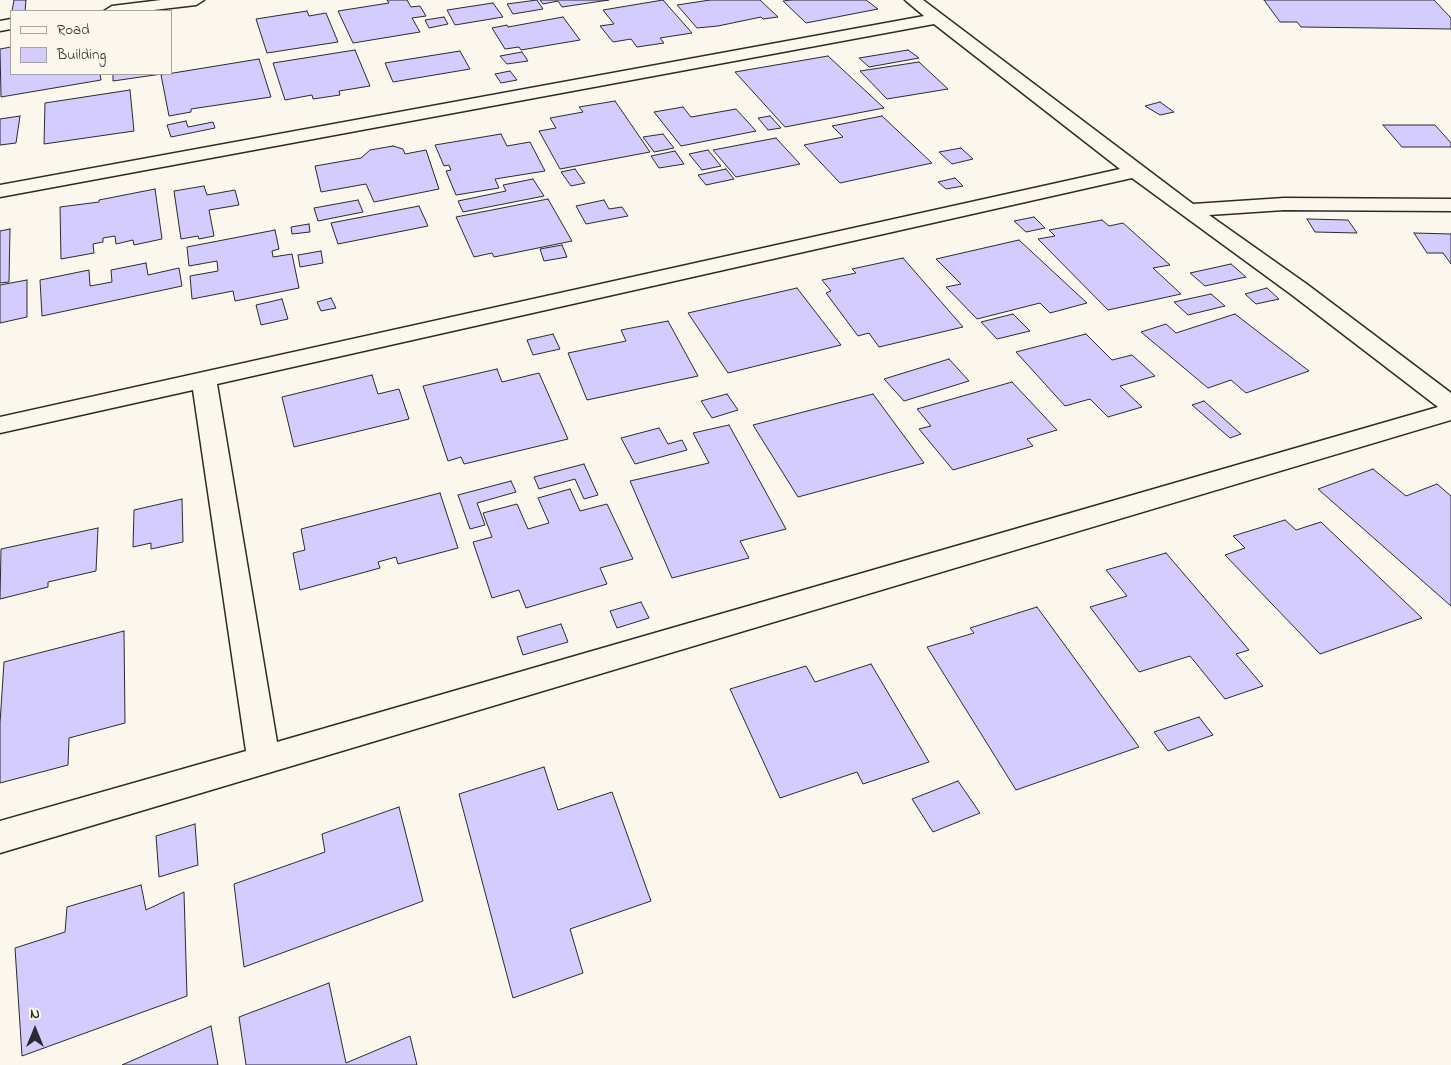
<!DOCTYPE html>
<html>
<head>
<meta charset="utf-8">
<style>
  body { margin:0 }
  #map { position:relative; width:1451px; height:1065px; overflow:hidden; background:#fbf7ec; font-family:"Indie Flower",sans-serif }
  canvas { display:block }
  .legend { position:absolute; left:10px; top:10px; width:162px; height:65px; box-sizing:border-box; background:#fbf7ec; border:1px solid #a8a59f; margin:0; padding:6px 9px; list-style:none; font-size:15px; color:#2b2b2b }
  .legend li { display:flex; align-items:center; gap:10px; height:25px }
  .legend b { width:25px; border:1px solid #a8a59f }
  .north { position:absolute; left:10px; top:1005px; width:50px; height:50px; -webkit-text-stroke:4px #fbf7ec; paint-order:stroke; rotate:0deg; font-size:14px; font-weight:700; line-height:20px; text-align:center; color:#2b2b2b }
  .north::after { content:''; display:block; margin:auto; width:18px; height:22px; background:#2b2b2b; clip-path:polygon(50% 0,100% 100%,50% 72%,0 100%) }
</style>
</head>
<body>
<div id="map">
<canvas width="1451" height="1065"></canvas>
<ul class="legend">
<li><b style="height:6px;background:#fbf7ec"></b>Road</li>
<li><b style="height:14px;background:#d4ccff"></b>Building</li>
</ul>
<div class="north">N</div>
</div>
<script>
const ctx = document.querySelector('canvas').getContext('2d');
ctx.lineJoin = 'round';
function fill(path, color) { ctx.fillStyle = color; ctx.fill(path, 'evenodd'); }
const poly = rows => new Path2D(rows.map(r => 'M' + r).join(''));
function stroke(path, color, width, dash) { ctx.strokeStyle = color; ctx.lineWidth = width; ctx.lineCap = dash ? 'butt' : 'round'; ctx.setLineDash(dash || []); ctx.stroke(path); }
const building = poly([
  [14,0,26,0,25,11,12,11,14,0],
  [387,0,407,0,411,7,420,6,426,16,412,18,420,32,353,43,338,11,389,3,387,0],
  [537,0,543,9,513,14,507,4,537,0],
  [540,0,609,0,562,7,558,1,543,4,540,0],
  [663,0,692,33,660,38,664,43,637,47,631,39,613,42,600,26,614,24,603,10,663,0],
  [710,0,760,0,778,17,763,19,761,17,718,26,697,28,677,5,710,0],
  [791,0,866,0,878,9,806,23,783,1,791,0],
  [1264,0,1434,0,1451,18,1451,29,1301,27,1297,22,1280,22,1264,0],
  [493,3,503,17,455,25,447,10,493,3],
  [307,11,309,16,326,13,338,42,267,53,256,19,307,11],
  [444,17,448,24,429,28,425,20,444,17],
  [563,17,580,40,521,50,519,47,505,49,492,28,507,25,508,27,563,17],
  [11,47,11,74,100,74,101,80,1,97,0,49,11,47],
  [355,50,370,86,339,91,340,95,313,99,312,95,285,100,273,63,355,50],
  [908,50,919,58,869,67,859,58,908,50],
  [460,51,470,69,393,82,385,63,460,51],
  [522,52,528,61,507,64,500,56,522,52],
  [828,56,884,108,785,127,735,72,828,56],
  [259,59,271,97,191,109,191,112,169,116,161,75,259,59],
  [919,62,948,89,887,99,860,71,919,62],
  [510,71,517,80,501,83,495,74,510,71],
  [113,74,162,74,113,81,113,74],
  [130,90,134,131,44,144,45,103,130,90],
  [615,101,650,152,560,169,539,131,556,128,550,118,583,112,579,107,615,101],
  [1160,102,1174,112,1160,115,1145,106,1160,102],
  [683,107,691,117,736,109,756,131,681,146,654,112,683,107],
  [20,116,16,143,0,145,0,119,20,116],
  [770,116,781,128,768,130,758,118,770,116],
  [882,116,932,163,840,183,804,145,843,137,832,126,882,116],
  [186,121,188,127,213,122,215,128,171,137,167,125,186,121],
  [1383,125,1435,125,1451,143,1451,147,1402,147,1383,125],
  [501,134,507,146,530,142,545,171,495,179,499,188,456,195,446,171,451,170,449,165,444,166,435,145,501,134],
  [663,134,674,148,654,152,643,137,663,134],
  [776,138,800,164,736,177,713,150,776,138],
  [393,146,403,149,405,154,426,150,439,189,374,202,366,184,321,192,315,166,361,158,370,150,393,146],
  [961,148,973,159,952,164,939,152,961,148],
  [708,150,721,166,702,170,689,154,708,150],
  [675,151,684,164,659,168,651,156,675,151],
  [575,169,585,183,571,186,561,172,575,169],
  [726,169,734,179,706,185,698,175,726,169],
  [955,178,963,186,946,189,938,182,955,178],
  [533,179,544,196,463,212,458,201,506,191,503,185,533,179],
  [204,186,207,195,235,190,239,205,209,210,214,236,199,239,198,236,181,239,174,191,204,186],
  [155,189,162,239,134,245,133,240,116,244,115,236,103,238,103,242,93,244,94,253,61,259,60,207,99,202,99,200,155,189],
  [548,199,572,241,494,257,492,253,474,257,456,217,548,199],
  [358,200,363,212,318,221,314,208,358,200],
  [604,200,609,209,622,207,628,216,586,224,576,206,604,200],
  [419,206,428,226,338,244,331,223,419,206],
  [1034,217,1045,228,1026,232,1014,221,1034,217],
  [1307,219,1348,220,1357,233,1315,232,1307,219],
  [1102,220,1109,226,1123,223,1170,265,1153,268,1181,294,1108,310,1038,239,1055,236,1049,230,1102,220],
  [309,224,310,232,292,234,291,227,309,224],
  [10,229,9,282,0,283,0,231,10,229],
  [275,230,279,249,272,251,273,257,292,254,299,288,235,301,233,291,192,299,190,276,218,271,217,261,189,266,187,247,275,230],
  [1414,233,1451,234,1451,264,1443,253,1427,253,1414,233],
  [1019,240,1087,303,1050,313,1040,303,977,319,946,287,961,284,936,259,1019,240],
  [562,245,567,257,544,261,540,249,562,245],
  [321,251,323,263,300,267,298,255,321,251],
  [903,258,963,327,879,347,869,333,858,336,826,293,831,291,822,280,856,273,852,269,903,258],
  [146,263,148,275,179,268,182,286,42,316,40,280,89,270,90,286,112,282,111,270,146,263],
  [1231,264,1246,277,1205,286,1190,273,1231,264],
  [27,280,27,317,0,323,0,285,27,280],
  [797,288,841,345,728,373,688,313,797,288],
  [1267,288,1279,299,1256,304,1245,294,1267,288],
  [1211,294,1225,306,1188,315,1174,302,1211,294],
  [331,298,336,308,321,311,317,302,331,298],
  [282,299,288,319,261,325,256,305,282,299],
  [1013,314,1030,331,997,339,981,322,1013,314],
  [1235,314,1309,371,1246,393,1231,380,1208,388,1141,332,1166,324,1176,333,1235,314],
  [668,321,698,376,587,400,568,353,626,341,621,330,668,321],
  [553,334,560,349,533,355,527,340,553,334],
  [1086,334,1112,360,1132,355,1155,376,1120,386,1142,407,1108,417,1090,399,1065,406,1016,352,1086,334],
  [949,359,969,381,904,401,884,379,949,359],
  [497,369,502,382,539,373,568,439,464,464,461,457,448,461,423,386,497,369],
  [372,375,378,394,399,389,409,419,294,447,282,397,372,375],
  [1012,382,1057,430,1027,439,1033,446,953,470,919,429,931,426,917,409,1012,382],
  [727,394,738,410,712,418,701,401,727,394],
  [873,394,924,463,798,497,753,425,873,394],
  [1204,401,1241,434,1230,438,1192,405,1204,401],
  [729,425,786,529,740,541,749,558,672,578,630,481,709,463,693,433,729,425],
  [659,428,668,444,682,440,687,450,635,464,621,438,659,428],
  [584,464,598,495,584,499,575,479,539,489,534,477,584,464],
  [1373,469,1406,496,1437,484,1451,496,1451,606,1318,489,1373,469],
  [511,481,516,492,477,503,485,525,470,529,458,495,511,481],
  [570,489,580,511,607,504,633,559,600,568,607,584,526,608,519,590,492,598,473,542,492,537,483,513,517,504,528,529,549,523,538,498,570,489],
  [440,493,458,548,398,564,396,557,378,562,380,568,300,590,293,553,305,550,301,529,440,493],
  [182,499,183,542,151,549,151,543,133,547,134,510,182,499],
  [1285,520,1296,530,1321,522,1422,618,1320,654,1225,555,1245,548,1233,536,1285,520],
  [98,528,96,571,48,582,48,587,0,599,1,549,98,528],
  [1166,553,1249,650,1236,654,1263,686,1225,699,1190,656,1139,672,1090,607,1127,596,1106,570,1166,553],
  [641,602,649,618,617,628,610,611,641,602],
  [1037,607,1139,747,1016,790,927,647,974,633,970,628,1037,607],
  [561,624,568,642,523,655,517,637,561,624],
  [124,631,125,723,69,738,68,765,0,783,0,723,4,662,124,631],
  [871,664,929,762,863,784,857,772,780,798,730,689,806,666,815,682,871,664],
  [1199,717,1213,735,1168,751,1154,732,1199,717],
  [544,767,558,810,612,792,651,901,570,929,583,973,513,998,459,794,544,767],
  [958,781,980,813,933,832,912,799,958,781],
  [399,807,423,901,244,967,234,884,325,852,322,834,399,807],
  [195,824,198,865,159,877,156,836,195,824],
  [141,885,146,910,184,892,187,996,22,1056,15,948,65,932,67,907,141,885],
  [329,983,346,1063,410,1036,417,1065,246,1065,239,1017,329,983],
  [211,1026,218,1065,122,1065,211,1026]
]);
fill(building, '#d4ccff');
stroke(building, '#2b2b2b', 1);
const minor = poly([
  [161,0,204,0,196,5,145,11,104,11,112,6,161,0],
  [905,0,923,0,1193,204,1284,198,1451,199,1451,211,1284,210,1209,215,1308,285,1451,393,1451,420,0,853,0,821,246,751,193,390,0,433,0,417,1120,169,934,24,0,197,0,185,924,16,905,0],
  [1132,178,1292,295,1438,407,277,742,217,384,1132,178],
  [11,19,11,29,0,31,0,21,11,19]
]);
stroke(minor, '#2b2b2b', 3);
fill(minor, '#fbf7ec');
</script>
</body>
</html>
